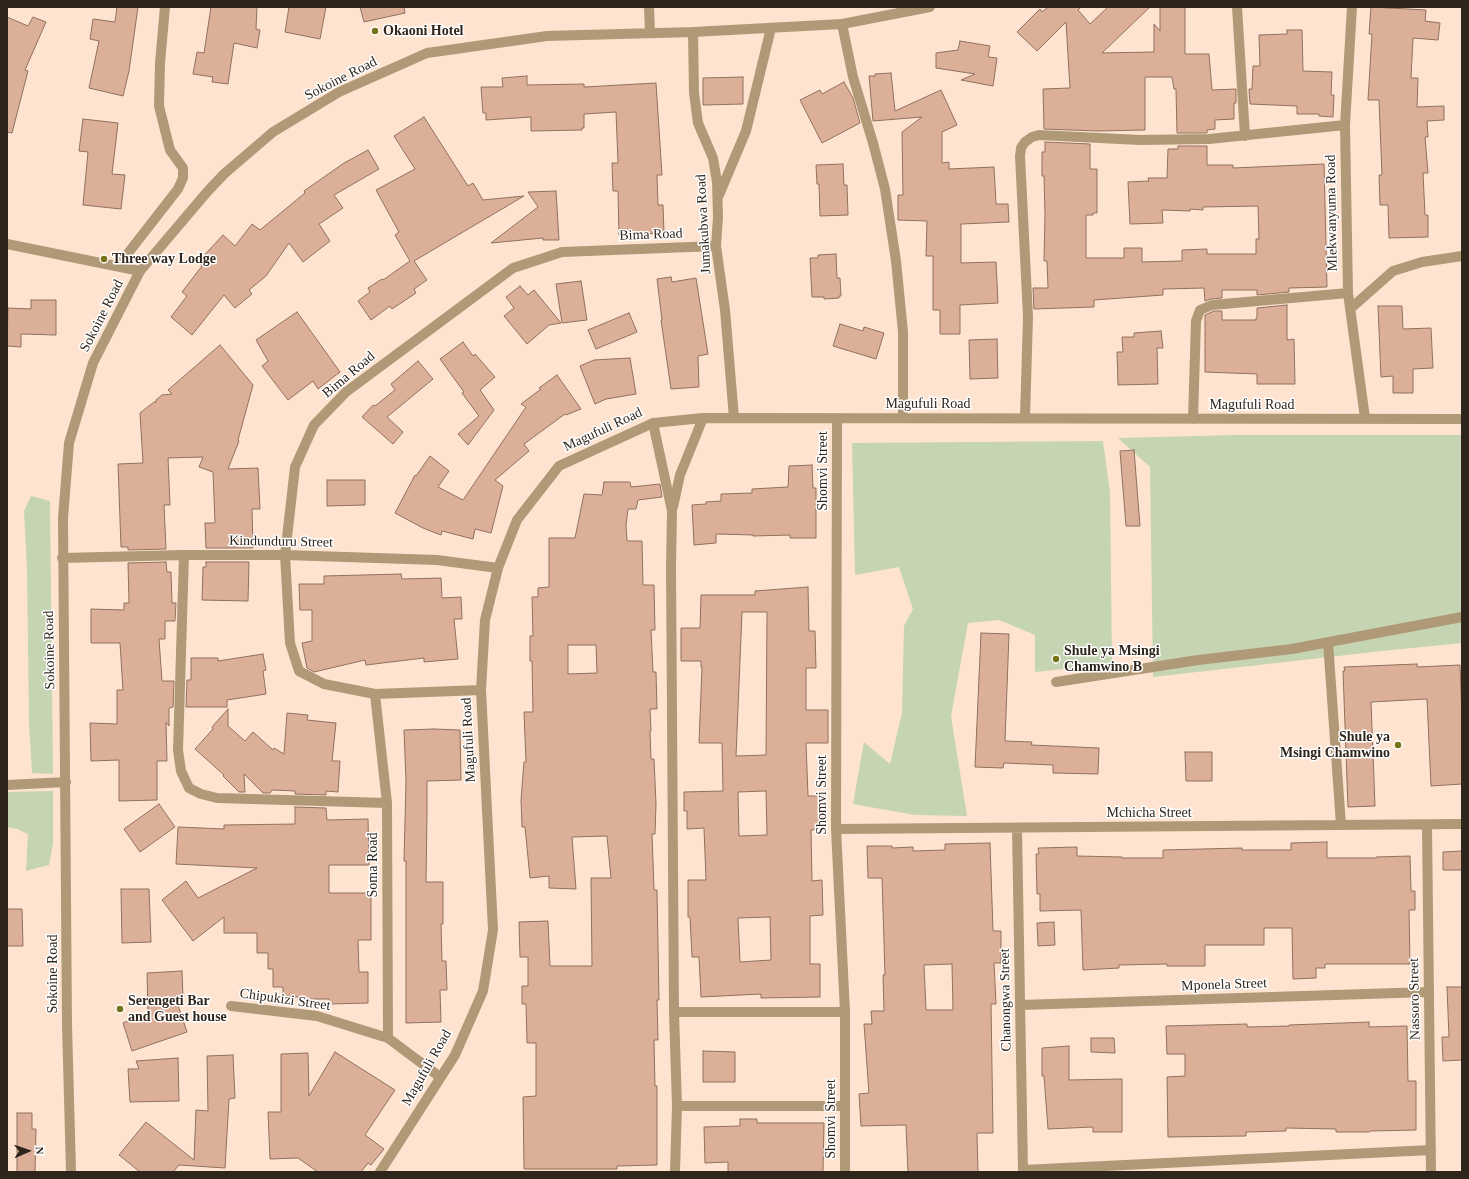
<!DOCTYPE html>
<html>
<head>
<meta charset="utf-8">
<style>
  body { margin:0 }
  #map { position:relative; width:1469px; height:1179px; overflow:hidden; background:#fee4d0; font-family:Georgia,serif }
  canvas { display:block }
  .frame { position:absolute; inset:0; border:8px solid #30251b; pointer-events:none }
  .north { position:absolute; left:8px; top:1131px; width:40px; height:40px; -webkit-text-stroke:3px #fff; paint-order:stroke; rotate:88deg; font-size:11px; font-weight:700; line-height:16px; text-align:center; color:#30251b }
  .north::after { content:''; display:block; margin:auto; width:14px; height:18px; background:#30251b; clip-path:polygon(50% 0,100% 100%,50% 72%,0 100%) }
</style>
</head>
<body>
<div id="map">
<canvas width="1469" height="1179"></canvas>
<div class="frame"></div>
<div class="north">N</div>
</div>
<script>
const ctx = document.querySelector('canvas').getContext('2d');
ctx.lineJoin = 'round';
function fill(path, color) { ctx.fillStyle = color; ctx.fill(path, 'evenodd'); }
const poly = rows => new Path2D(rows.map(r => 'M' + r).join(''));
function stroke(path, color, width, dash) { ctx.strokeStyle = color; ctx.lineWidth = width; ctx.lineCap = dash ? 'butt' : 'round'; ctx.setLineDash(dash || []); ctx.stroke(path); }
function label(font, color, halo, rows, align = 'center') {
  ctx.font = font + ' Georgia,serif'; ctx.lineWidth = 3; ctx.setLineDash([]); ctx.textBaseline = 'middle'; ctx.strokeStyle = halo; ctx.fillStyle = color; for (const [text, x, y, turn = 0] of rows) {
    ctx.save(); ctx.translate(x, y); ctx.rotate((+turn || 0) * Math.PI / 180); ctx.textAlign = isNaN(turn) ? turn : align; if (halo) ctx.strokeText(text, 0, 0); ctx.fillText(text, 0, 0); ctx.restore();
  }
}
fill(poly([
  [1237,435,1462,435,1462,643,1382,651,1153,677,1150,467,1118,438],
  [1103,441,1110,492,1112,664,1035,672,1035,635,999,620,968,623,951,716,967,816,915,815,853,804,864,742,890,764,902,713,904,626,913,609,899,567,855,575,852,443],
  [31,496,50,501,53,774,32,773,29,723,27,568,24,511],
  [53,791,53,844,49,865,26,871,28,834,17,829,7,827,7,792]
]), '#c5d4b2');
const building = poly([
  [117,7,138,7,129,71,123,96,89,88,99,41,90,39,93,19,115,22,117,7],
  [211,7,257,7,256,29,260,30,257,48,234,43,228,84,212,82,213,77,193,74,197,52,204,53,211,7],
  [289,7,326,7,320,39,285,32,289,7],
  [360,7,404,7,405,13,364,22,360,7],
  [1048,7,1081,7,1078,10,1090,24,1108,7,1150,7,1102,53,1154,52,1154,24,1160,31,1160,7,1185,7,1185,54,1209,54,1212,90,1236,89,1236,103,1234,103,1234,119,1215,120,1215,129,1207,130,1207,133,1177,133,1176,89,1174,89,1172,77,1145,77,1145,130,1097,131,1044,129,1043,89,1070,88,1066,22,1037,51,1017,32,1040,9,1042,12,1048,7],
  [1371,7,1426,10,1425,21,1440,23,1438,40,1413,38,1411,78,1418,78,1417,107,1444,106,1444,120,1427,121,1428,137,1425,137,1428,173,1423,173,1425,215,1428,215,1428,237,1389,238,1388,205,1380,205,1379,175,1382,175,1379,100,1368,100,1372,34,1369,34,1371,7],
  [7,17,28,26,33,17,46,22,25,70,28,71,12,133,7,132,7,17],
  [1287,30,1302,30,1303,71,1332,72,1331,95,1334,95,1333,117,1319,116,1319,114,1297,114,1297,106,1250,104,1249,89,1252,89,1253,66,1260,66,1259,35,1287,34,1287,30],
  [960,41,990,46,988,57,997,58,993,86,961,80,975,74,936,68,936,53,958,50,960,41],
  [891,73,895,111,941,90,957,125,942,132,942,163,949,162,949,169,994,167,996,204,1008,204,1009,222,961,224,961,263,996,262,998,303,960,305,960,334,940,334,940,310,933,310,933,256,926,256,927,221,898,220,898,195,903,195,902,132,922,117,873,121,869,76,875,76,875,74,891,73],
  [527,76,527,85,584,84,584,87,656,83,662,175,657,175,658,205,663,205,664,233,619,235,618,191,613,191,612,163,618,163,616,112,584,114,584,128,582,128,582,130,531,131,531,117,486,120,486,113,483,113,481,87,503,87,502,78,527,76],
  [743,77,743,104,703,105,703,78,743,77],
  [844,82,853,98,860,123,822,143,800,100,820,90,822,94,844,82],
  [424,117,468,186,473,183,483,200,524,196,414,261,427,280,414,289,416,293,392,309,390,306,371,320,358,301,370,292,368,288,382,279,383,280,410,261,395,235,399,232,376,190,415,169,394,136,424,117],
  [83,119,118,123,112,174,125,175,121,209,83,205,88,152,79,151,83,119],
  [1045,142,1090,144,1090,169,1097,169,1097,213,1093,213,1093,215,1086,215,1086,258,1124,258,1124,248,1142,248,1142,262,1182,261,1182,250,1207,249,1207,254,1256,254,1256,239,1259,239,1258,206,1203,207,1203,210,1190,209,1190,211,1162,210,1163,223,1130,224,1128,182,1149,181,1148,178,1167,178,1168,149,1178,149,1178,146,1207,146,1207,165,1233,165,1233,168,1324,164,1327,287,1289,288,1289,292,1257,295,1257,290,1222,290,1222,298,1211,299,1205,301,1204,288,1163,289,1163,295,1094,300,1094,307,1034,309,1033,288,1048,288,1047,261,1044,261,1045,215,1044,176,1042,176,1042,152,1045,152,1045,142],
  [368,150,379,169,334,195,343,208,319,224,330,241,303,262,289,243,266,276,249,290,252,294,235,308,224,295,192,335,171,317,187,296,182,292,202,266,198,262,223,235,235,246,252,224,260,230,305,193,304,191,344,163,368,150],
  [843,164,844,185,847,185,848,215,820,216,819,184,817,184,816,165,843,164],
  [556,191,559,240,543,240,543,238,491,243,538,207,528,192,556,191],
  [836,254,837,278,840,278,841,296,839,296,839,298,824,299,824,297,812,297,810,258,818,258,818,255,836,254],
  [671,277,672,282,696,278,708,354,698,356,699,387,671,389,661,320,662,320,657,279,671,277],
  [581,281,587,320,562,323,556,284,581,281],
  [520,286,528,295,534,290,561,323,549,325,527,344,504,316,514,308,506,297,520,286],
  [31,300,56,300,56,335,21,334,21,347,7,346,8,308,31,309,31,300],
  [1287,305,1287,340,1294,339,1295,384,1257,384,1257,374,1205,372,1205,315,1214,311,1222,311,1222,320,1256,320,1256,318,1257,318,1257,308,1287,305],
  [1378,306,1402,306,1403,329,1431,328,1433,368,1413,369,1413,393,1393,393,1393,376,1381,377,1378,306],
  [297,312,340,372,318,389,313,381,288,400,262,366,268,361,256,340,297,312],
  [629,313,637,332,596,349,588,330,629,313],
  [840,324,863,331,864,327,884,333,876,359,833,346,840,324],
  [1161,331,1163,348,1157,348,1158,384,1118,385,1117,352,1123,352,1122,337,1134,337,1134,333,1161,331],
  [997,339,998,378,970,379,969,340,997,339],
  [463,342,473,356,475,354,495,377,480,390,494,410,468,445,458,434,479,416,462,393,464,392,440,359,463,342],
  [220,345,253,385,238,440,239,441,228,469,258,468,260,509,252,509,253,548,206,548,205,523,215,523,213,472,199,467,203,457,168,458,170,505,164,505,166,549,128,550,128,547,121,547,118,464,143,463,140,413,154,402,156,402,156,400,162,395,172,394,168,390,220,345],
  [630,358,636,394,606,399,595,404,580,366,594,360,630,358],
  [418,361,433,379,387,417,403,432,393,444,362,417,373,405,375,406,395,390,391,384,418,361],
  [557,375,581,409,566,415,565,414,524,444,529,451,495,480,503,486,491,533,475,529,473,539,442,531,441,535,423,528,395,513,415,475,416,476,430,456,449,471,438,487,463,500,526,407,521,404,541,389,539,388,557,375],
  [1134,450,1140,526,1126,526,1120,451,1134,450],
  [812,465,813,488,816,488,816,538,790,538,790,535,753,536,753,535,716,534,716,543,694,545,692,505,706,504,706,502,721,501,721,494,752,493,752,489,788,487,789,466,812,465],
  [327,480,365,480,365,505,327,506,327,480],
  [604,482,630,482,631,487,660,484,662,497,638,500,636,509,628,509,626,525,627,541,642,541,643,585,654,585,655,630,651,630,653,672,656,672,657,709,650,709,651,731,650,731,651,759,654,759,656,804,655,834,652,834,654,890,657,890,659,1000,657,1000,658,1040,654,1040,655,1086,657,1086,657,1165,617,1166,617,1169,524,1169,523,1097,536,1096,536,1043,527,1043,526,1004,522,1004,522,986,528,986,528,957,520,957,519,922,548,921,550,966,592,966,591,878,611,878,607,836,572,837,576,889,549,888,549,876,530,878,525,827,522,827,521,800,524,762,526,762,524,712,533,712,532,661,530,661,530,636,533,636,532,597,538,597,538,588,549,587,549,538,575,538,584,494,602,495,604,482],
  [568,645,596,645,597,673,568,674,568,645],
  [166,562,167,572,171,572,172,603,176,603,175,621,165,621,165,639,159,639,162,681,174,681,173,707,169,708,169,726,166,722,167,761,157,761,157,800,119,801,119,760,91,761,90,723,117,724,117,690,123,690,120,643,91,643,91,609,124,610,124,603,129,603,128,563,166,562],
  [206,562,249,562,248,601,202,600,203,567,206,567,206,562],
  [401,574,402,579,441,578,442,598,461,597,462,619,454,619,458,659,424,662,424,658,366,665,365,660,314,672,307,668,302,643,312,641,312,610,300,610,299,584,324,584,324,576,401,574],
  [808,587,809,631,815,631,816,668,806,668,806,710,828,710,828,743,806,743,808,796,824,796,825,829,811,830,812,881,822,880,823,915,810,916,810,964,820,964,820,997,761,998,761,994,701,997,699,957,692,957,690,917,688,917,688,880,706,880,704,828,687,829,687,811,684,811,684,792,723,791,722,743,699,743,702,667,701,667,701,661,681,661,681,628,700,628,701,595,755,595,755,591,808,587],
  [742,612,767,612,766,755,736,756,742,612],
  [766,791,767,835,739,836,738,792,766,791],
  [770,917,771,960,740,962,738,918,770,917],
  [981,633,1009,634,1005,741,1032,742,1031,745,1099,748,1098,774,1053,773,1053,765,1004,763,1003,768,975,767,981,633],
  [263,654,266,670,263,671,266,694,227,700,227,707,186,707,187,680,191,680,191,658,218,658,218,661,263,654],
  [1417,664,1417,667,1460,665,1462,715,1462,784,1431,786,1427,699,1371,702,1375,806,1348,807,1343,671,1345,671,1344,667,1417,664],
  [228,709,228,726,245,741,253,732,273,750,274,748,284,754,287,713,308,715,307,720,336,723,332,761,340,761,338,792,326,791,326,795,295,794,295,791,272,790,270,793,263,793,244,774,245,792,239,792,223,776,224,775,195,749,213,729,212,727,228,709],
  [434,729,460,730,461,780,427,781,427,812,426,882,443,882,443,924,441,924,442,961,446,961,447,990,440,990,441,1022,406,1023,406,861,404,861,406,781,404,730,434,729],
  [1185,752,1212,752,1212,781,1186,781,1185,752],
  [159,804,175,827,140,852,124,829,159,804],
  [295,807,326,808,327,820,368,819,369,865,329,865,329,893,371,893,371,940,358,940,359,972,368,972,368,1003,330,1004,329,999,301,999,301,997,283,997,283,987,273,987,273,969,268,969,268,953,257,953,257,933,224,933,224,917,193,941,162,900,186,881,198,898,257,868,176,864,178,827,224,829,224,825,295,824,295,807],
  [1327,842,1327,858,1376,858,1376,857,1410,856,1411,891,1415,891,1415,910,1409,910,1410,964,1325,964,1325,968,1316,968,1316,978,1293,979,1292,928,1264,928,1264,945,1205,945,1205,966,1167,966,1167,964,1119,965,1119,968,1083,970,1081,910,1040,911,1040,894,1037,894,1036,854,1039,854,1038,848,1077,847,1077,856,1122,857,1122,858,1163,858,1163,850,1242,848,1242,850,1291,850,1291,843,1327,842],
  [990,843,993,931,1001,931,1001,963,994,963,996,1004,991,1004,993,1133,977,1133,978,1172,908,1172,906,1125,861,1126,859,1094,869,1093,864,1024,872,1024,871,1011,884,1011,883,975,885,975,882,878,868,878,867,846,892,846,892,848,913,847,913,851,945,850,945,844,990,843],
  [952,964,953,1010,926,1010,924,965,952,964],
  [1462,851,1462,870,1443,870,1443,852,1462,851],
  [121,889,149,889,151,942,122,943,121,889],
  [7,909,22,909,23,946,7,946,7,909],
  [1054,922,1055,945,1038,946,1037,923,1054,922],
  [182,971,183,998,176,999,187,1032,132,1051,123,1023,148,1013,147,973,182,971],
  [1447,987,1462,987,1462,1060,1443,1061,1442,1037,1449,1037,1447,987],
  [1369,1022,1369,1027,1407,1026,1408,1081,1416,1081,1416,1130,1370,1131,1369,1132,1336,1132,1336,1129,1286,1128,1286,1131,1246,1132,1246,1136,1168,1137,1167,1077,1185,1076,1185,1054,1167,1054,1166,1026,1247,1024,1247,1027,1289,1026,1289,1025,1369,1022],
  [1091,1038,1114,1038,1115,1053,1091,1052,1091,1038],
  [1069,1046,1069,1080,1122,1079,1122,1132,1093,1132,1093,1127,1048,1129,1044,1076,1042,1076,1042,1048,1069,1046],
  [703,1051,735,1052,735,1082,703,1082,703,1051],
  [335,1052,395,1090,365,1135,384,1149,371,1165,368,1163,361,1172,318,1172,298,1158,270,1159,268,1112,281,1112,281,1054,308,1053,309,1096,335,1052],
  [233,1055,235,1098,229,1099,225,1168,179,1165,173,1172,140,1172,119,1155,146,1122,194,1160,196,1110,208,1111,207,1056,233,1055],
  [178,1058,179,1101,130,1102,128,1069,139,1069,136,1061,178,1058],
  [17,1113,32,1113,32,1129,36,1129,35,1172,17,1172,17,1113],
  [740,1119,757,1119,757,1123,824,1123,823,1172,728,1172,728,1162,705,1163,704,1127,740,1126,740,1119]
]);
fill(building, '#dcb098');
stroke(building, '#90705f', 1);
stroke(poly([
  [649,7,650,33],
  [1237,7,1245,136],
  [1352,7,1345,125,1348,293,1365,418],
  [842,24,853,77,873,143,885,189,896,261,903,332,903,418],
  [693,32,694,93,698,123,713,158,717,182,718,217,716,246,725,310,734,418],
  [719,195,746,131,771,28],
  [7,244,140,271],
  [118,266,178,189,183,178,183,168,170,150,159,106,160,63,165,7],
  [1350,309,1393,271,1422,262,1462,256],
  [1025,418,1028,317,1020,156,1021,148,1025,142,1032,137,1039,135,1140,140,1209,139,1345,125],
  [837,419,836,829,845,1012,845,1172],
  [1193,419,1196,321,1200,310,1212,305,1348,293],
  [653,423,672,511,671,566,674,1012,677,1106,675,1172],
  [673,507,680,475,703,418],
  [184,555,178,750,181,771,189,788,201,794,217,798,387,803],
  [62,558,184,555,285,555,437,560,498,568],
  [1328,642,1341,825],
  [1056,682,1198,660,1292,649,1462,617],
  [481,690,375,694,324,684,299,671,290,643,285,555,295,467,314,425,346,392,513,268,562,252,716,246],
  [375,694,387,803,388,1038],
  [7,785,66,782],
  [1427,825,1431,1172],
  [1017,828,1023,1172],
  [836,829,1462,824],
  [1020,1005,1429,992],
  [231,1006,317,1016,388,1038,440,1077],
  [674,1012,845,1012],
  [677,1106,845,1106],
  [1023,1170,1431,1150],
  [71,1172,67,1024,63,518,69,443,93,363,140,271,207,192,224,174,273,132,339,92,427,53,547,36,693,32,842,24,930,7],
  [380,1172,455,1055,483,991,493,930,481,690,485,620,498,568,517,520,559,466,653,423,703,418,1462,419]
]), '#b09977', 10);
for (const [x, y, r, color] of [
  [375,31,4,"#757317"],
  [104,259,4,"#757317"],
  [1056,659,4,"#757317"],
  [1398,745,4,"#757317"],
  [120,1009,4,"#757317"]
]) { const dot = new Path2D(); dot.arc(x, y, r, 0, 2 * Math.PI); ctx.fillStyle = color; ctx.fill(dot); stroke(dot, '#fff', 1.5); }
label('bold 14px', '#30251b', '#fff', [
  ["Okaoni Hotel",383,31],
  ["Three way Lodge",112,259],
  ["Shule ya Msingi",1064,651],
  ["Chamwino B",1064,667],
  ["Shule ya",1390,737,"right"],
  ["Msingi Chamwino",1390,753,"right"],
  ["Serengeti Bar",128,1001],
  ["and Guest house",128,1017]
], 'left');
label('14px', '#30251b', '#fff', [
  ["Sokoine Road",341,79,-27],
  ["Mlekwanyuma Road",1332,213,-91],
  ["Jumakubwa Road",704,224,-93],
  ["Bima Road",651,235,-2],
  ["Sokoine Road",102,316,-63],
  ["Bima Road",349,375,-40],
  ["Magufuli Road",928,404],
  ["Magufuli Road",1252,405],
  ["Magufuli Road",603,430,-25],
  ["Shomvi Street",823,471,-90],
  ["Kindunduru Street",281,542,1],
  ["Sokoine Road",50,650,-91],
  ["Magufuli Road",469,740,-93],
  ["Shomvi Street",822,795,-90],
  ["Mchicha Street",1149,813],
  ["Soma Road",373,865,-90],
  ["Sokoine Road",53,974,-90],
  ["Mponela Street",1224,985,-2],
  ["Nassoro Street",1415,999,-91],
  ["Chipukizi Street",285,1000,8],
  ["Chanongwa Street",1006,1000,-91],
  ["Magufuli Road",427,1068,-60],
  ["Shomvi Street",831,1119,-90]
]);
</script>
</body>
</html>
